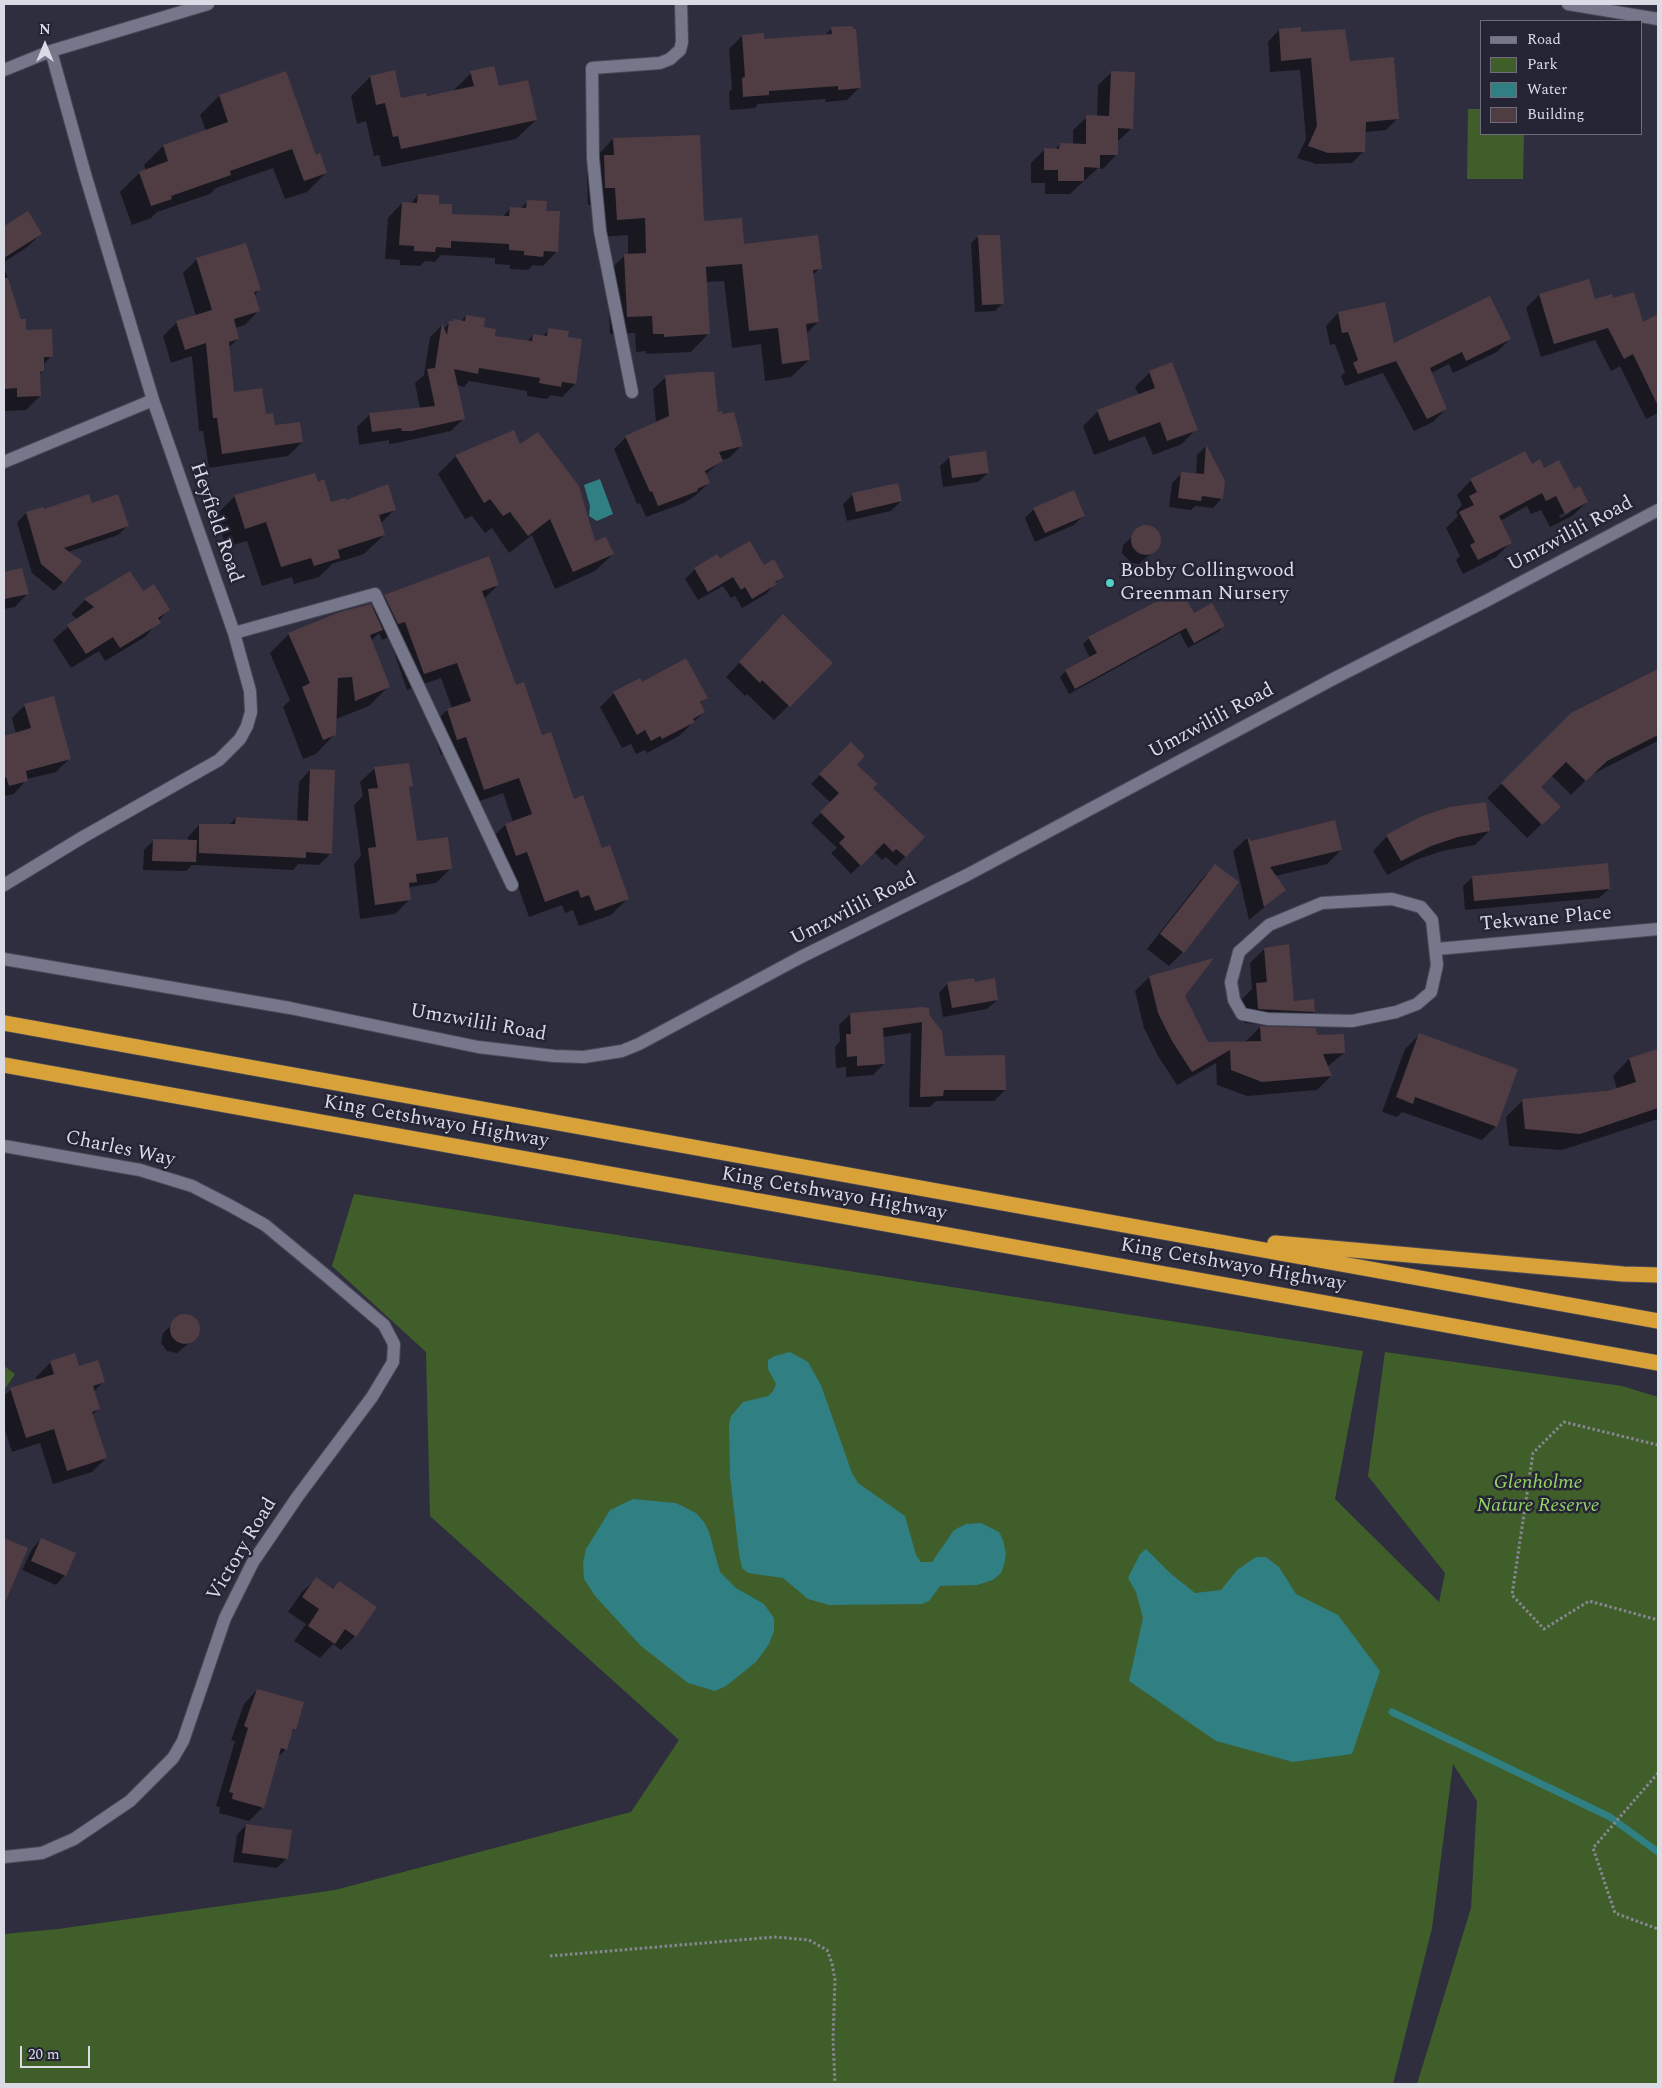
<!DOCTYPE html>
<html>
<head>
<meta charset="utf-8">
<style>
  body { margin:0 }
  #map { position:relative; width:1662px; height:2088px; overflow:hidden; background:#2f2e3f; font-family:Spectral,serif }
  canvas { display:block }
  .frame { position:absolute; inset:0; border:5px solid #dbdbe6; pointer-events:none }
  .legend { position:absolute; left:1480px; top:20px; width:162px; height:115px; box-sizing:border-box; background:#252435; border:1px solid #6e6d7c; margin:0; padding:6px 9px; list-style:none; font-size:15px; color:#dbdbe6 }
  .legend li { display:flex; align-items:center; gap:10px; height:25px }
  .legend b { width:25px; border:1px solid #6e6d7c }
  .north { position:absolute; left:20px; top:20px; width:50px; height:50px; -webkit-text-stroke:4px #252435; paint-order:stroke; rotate:0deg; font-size:14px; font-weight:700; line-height:20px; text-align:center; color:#dbdbe6 }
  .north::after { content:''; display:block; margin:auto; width:18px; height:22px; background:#dbdbe6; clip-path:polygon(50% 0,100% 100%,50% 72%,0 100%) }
  .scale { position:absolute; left:20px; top:2046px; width:70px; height:22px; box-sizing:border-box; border:2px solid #dbdbe6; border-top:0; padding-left:6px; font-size:15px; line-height:18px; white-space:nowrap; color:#dbdbe6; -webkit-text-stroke:4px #252435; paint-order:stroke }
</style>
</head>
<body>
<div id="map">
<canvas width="1662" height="2088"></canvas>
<div class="frame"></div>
<ul class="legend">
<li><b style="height:6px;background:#77778b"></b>Road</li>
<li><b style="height:14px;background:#405e29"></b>Park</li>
<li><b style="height:14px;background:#2f7f83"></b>Water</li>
<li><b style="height:14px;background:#503c43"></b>Building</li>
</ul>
<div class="north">N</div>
<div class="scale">20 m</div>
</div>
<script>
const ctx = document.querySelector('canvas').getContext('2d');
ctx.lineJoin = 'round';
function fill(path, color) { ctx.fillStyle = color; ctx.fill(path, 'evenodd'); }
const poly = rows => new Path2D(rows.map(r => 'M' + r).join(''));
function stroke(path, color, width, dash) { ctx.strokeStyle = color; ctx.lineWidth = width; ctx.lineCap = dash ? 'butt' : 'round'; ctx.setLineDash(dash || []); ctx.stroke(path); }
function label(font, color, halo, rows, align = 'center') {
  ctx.font = font + ' Spectral,serif'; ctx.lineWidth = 5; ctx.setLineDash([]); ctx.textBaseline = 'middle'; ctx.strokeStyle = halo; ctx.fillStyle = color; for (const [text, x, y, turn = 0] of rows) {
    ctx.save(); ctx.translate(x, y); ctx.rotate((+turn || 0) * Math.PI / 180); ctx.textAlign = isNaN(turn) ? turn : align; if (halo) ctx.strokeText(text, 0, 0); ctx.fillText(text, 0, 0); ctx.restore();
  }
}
fill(poly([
  [1468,109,1481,109,1481,134,1524,134,1523,179,1467,179],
  [354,1194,1363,1351,1335,1499,1439,1602,1445,1573,1368,1476,1385,1352,1622,1386,1658,1397,1658,2084,1417,2084,1471,1908,1477,1801,1453,1764,1432,1928,1393,2084,4,2084,4,1934,58,1929,335,1890,631,1812,679,1740,430,1516,426,1352,332,1266],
  [4,1366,15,1374,4,1390]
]), '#405e29');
fill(poly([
  [600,479,613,514,597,521,589,516,590,506,584,485],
  [790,1352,808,1362,821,1385,852,1473,858,1483,905,1516,916,1555,921,1562,932,1562,954,1530,966,1524,981,1523,999,1532,1003,1540,1006,1554,1004,1565,1001,1573,993,1580,977,1585,940,1586,929,1601,922,1604,829,1605,808,1599,783,1578,748,1573,742,1568,739,1554,730,1476,729,1425,731,1416,743,1402,768,1396,773,1391,776,1384,768,1369,768,1360,775,1356],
  [633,1499,676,1503,696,1513,704,1522,709,1532,720,1572,736,1588,764,1604,774,1618,774,1631,769,1644,756,1662,726,1686,715,1691,688,1683,641,1646,595,1596,584,1579,583,1563,586,1549,604,1520,610,1510],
  [1146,1549,1170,1573,1195,1593,1221,1590,1237,1570,1256,1557,1266,1557,1279,1567,1296,1594,1338,1615,1380,1671,1352,1754,1293,1762,1216,1741,1129,1681,1143,1618,1136,1592,1128,1578,1140,1554]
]), '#2f7f83');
fill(poly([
  [832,28,860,87,847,100,826,102,825,99,758,104,755,108,730,110,729,92,732,89,729,49,742,36,763,40,824,36],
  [1279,30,1300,33,1349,62,1398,118,1386,130,1365,132,1364,151,1352,163,1316,164,1297,158,1306,139,1300,70,1270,72,1268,42],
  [394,71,400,100,452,92,471,73,498,88,536,120,516,139,382,167,379,155,374,156,366,121,357,124,351,96,370,77],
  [1112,72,1132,128,1117,142,1116,155,1103,169,1098,168,1070,194,1045,194,1045,183,1031,183,1031,163,1045,149,1055,150,1060,144,1073,145,1073,130,1087,117,1097,117,1098,85],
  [219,96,326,173,307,192,285,199,273,168,216,188,210,194,157,212,151,218,132,225,120,192,139,173,146,170,144,165,163,146,206,131,200,115],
  [613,139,703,222,743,245,820,268,812,276,818,322,806,334,809,360,791,377,765,381,761,344,732,348,724,281,706,282,708,334,691,352,646,354,646,351,636,352,635,333,610,334,607,273,625,255,628,255,628,235,600,237,598,205,588,205,587,174,596,165,596,157],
  [418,195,438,205,451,215,502,217,511,208,520,209,527,202,545,212,557,251,543,266,533,265,528,270,510,269,510,265,495,264,495,258,441,255,435,262,425,261,420,266,400,265,400,260,385,259,388,218,402,203,410,204],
  [4,226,4,227,41,234,26,248,4,262],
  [979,236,1002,304,995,311,975,312,971,243],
  [197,259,259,290,254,296,258,311,245,325,235,328,238,339,228,348,233,393,265,416,274,427,302,442,288,456,209,468,203,431,199,431,192,356,171,363,163,336,177,322,196,316,183,273],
  [4,267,25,331,51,356,43,365,43,371,39,375,40,396,26,410,4,411],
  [1589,280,1595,301,1612,300,1642,324,1658,316,1658,413,1646,419,1620,366,1611,371,1595,340,1541,357,1526,308,1539,295],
  [1338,313,1393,345,1510,339,1497,352,1453,373,1449,364,1431,373,1446,409,1433,422,1414,431,1383,373,1345,386,1341,376,1345,372,1335,344,1330,345,1326,326],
  [466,316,494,337,527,342,533,335,542,337,549,330,567,338,575,384,562,397,551,395,547,399,527,396,527,391,469,381,464,387,456,385,464,418,451,431,397,443,389,444,389,440,359,445,357,427,370,414,420,408,415,383,424,375,430,337,442,325,443,329,453,320,461,321],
  [1150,372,1196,429,1182,444,1153,455,1145,436,1094,455,1083,426,1098,411,1139,395,1135,387],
  [666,377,717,414,741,446,729,458,722,460,705,475,709,483,696,495,684,503,646,517,640,503,637,504,614,449,626,437,656,423,653,389],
  [520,446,595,543,613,554,595,571,555,589,532,535,509,553,492,528,485,533,472,516,465,519,438,474,456,456],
  [1206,446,1222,498,1213,508,1195,506,1191,510,1169,507,1172,483,1182,473,1196,475,1197,455],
  [950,457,988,473,978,482,943,487,940,466],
  [1532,465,1543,469,1587,502,1572,516,1550,527,1541,510,1531,514,1527,506,1500,521,1510,543,1496,557,1463,574,1456,560,1460,556,1446,528,1458,516,1456,512,1462,505,1457,495,1471,480],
  [1571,509,1571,512,1560,518,1559,516],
  [317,483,330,504,345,501,394,510,380,524,384,535,364,554,332,564,319,577,294,584,292,577,262,586,247,541,226,547,216,515,235,496],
  [853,494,901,501,891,511,847,521,843,504],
  [91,504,127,526,118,535,68,552,63,582,54,591,32,573,17,523,26,513,42,509,43,511],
  [1034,509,1084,515,1074,525,1035,542,1025,518],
  [1147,526,1156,531,1160,539,1157,548,1139,564,1131,563,1122,553,1123,545,1143,527],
  [717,555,720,560,764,567,782,576,766,594,742,608,735,596,731,598,723,586,698,600,685,579,695,569],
  [21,569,27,594,15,607,4,609,4,573],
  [130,573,142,593,168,610,145,637,105,661,99,651,71,668,53,640,77,619,71,614,85,600],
  [498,585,484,599,515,687,573,800,627,899,611,915,579,926,573,910,565,913,562,905,529,917,511,867,500,871,489,841,505,825,513,822,503,793,468,805,450,752,441,755,431,726,447,710,452,708,441,678,407,690,389,637,382,640,379,633,371,641,388,687,369,706,336,719,335,734,316,754,303,759,283,707,290,700,270,653,289,634,372,609,385,596],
  [1194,615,1224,626,1218,632,1188,648,1180,633,1069,694,1060,677,1066,671,1090,658,1083,644,1089,638],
  [769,631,832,663,774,720,747,694,745,696,726,677],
  [1658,671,1658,741,1591,775,1571,795,1551,775,1539,787,1559,807,1527,838,1487,798,1572,714],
  [642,684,706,698,699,704,704,712,679,736,647,753,645,750,636,754,631,744,622,748,600,707,614,693],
  [25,705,70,758,56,772,27,779,14,794,4,796,4,737,16,734,12,718],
  [851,744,856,765,872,788,924,837,896,866,886,857,882,860,874,852,851,874,831,853,837,848,811,823,831,803,811,784],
  [375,768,411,786,408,789,416,843,451,868,436,883,411,887,408,889,410,899,395,914,360,919,354,864,361,856,354,805,363,796,360,782],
  [310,770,331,853,319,865,298,864,293,870,192,865,186,871,143,870,144,850,153,841,188,842,188,837,199,825,229,825,236,818,297,821,299,782],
  [1489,831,1475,845,1442,851,1416,860,1387,875,1373,851,1387,836],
  [1247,838,1250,842,1341,850,1327,864,1275,876,1285,890,1249,920,1233,851],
  [1215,865,1183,952,1169,966,1147,949,1201,880],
  [1473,877,1609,889,1599,898,1465,910,1463,886],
  [1264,949,1293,1002,1314,1012,1299,1026,1244,1023,1242,999,1252,989,1250,963],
  [1149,977,1184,995,1207,1044,1246,1041,1260,1027,1316,1036,1344,1053,1327,1067,1331,1076,1317,1090,1247,1096,1217,1085,1216,1063,1177,1085,1158,1056,1144,1028,1135,991],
  [948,983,974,983,997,1000,987,1009,943,1017,939,993],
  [928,1009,943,1057,1005,1090,994,1101,936,1101,930,1107,909,1107,911,1033,883,1037,884,1064,873,1075,846,1077,846,1067,836,1068,835,1047,840,1041,839,1025,850,1014],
  [1419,1035,1496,1126,1482,1140,1402,1112,1397,1117,1382,1112,1405,1049],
  [1655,1051,1658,1062,1658,1119,1562,1150,1509,1146,1506,1117,1523,1100,1617,1089,1613,1076,1629,1059],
  [180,1317,194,1319,198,1328,195,1338,177,1353,167,1351,161,1343,163,1333],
  [51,1362,104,1381,94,1391,99,1409,92,1415,106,1458,92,1472,53,1484,40,1443,12,1452,4,1427,4,1396,11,1389,37,1380,36,1377],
  [4,1539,26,1549,4,1601],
  [41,1539,65,1575,56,1585,22,1570,32,1549],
  [316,1579,332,1589,339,1582,355,1636,341,1650,333,1644,320,1658,294,1641,306,1624,288,1612,301,1593],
  [257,1690,295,1729,291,1733,286,1749,277,1758,262,1808,249,1821,219,1813,220,1807,216,1806,235,1741,231,1740,244,1704],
  [246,1825,287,1858,277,1868,233,1862,237,1835]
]), '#0007');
stroke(poly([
  [1392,1712,1610,1817,1658,1852]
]), '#2f7f83', 7);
fill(poly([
  [853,26,853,29,856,29,861,88,838,90,838,86,769,91,769,95,743,97,742,78,745,77,742,35,764,33,764,39,832,34,831,27],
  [1301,27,1301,32,1345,29,1350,61,1394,57,1399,119,1366,122,1365,152,1328,153,1308,146,1317,126,1311,58,1281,61,1279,29],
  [494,66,499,86,528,80,537,120,401,149,398,136,393,137,385,103,376,105,370,76,395,70,401,98,426,93,427,96,474,86,470,71],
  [286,71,316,155,320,153,327,173,304,181,292,149,230,171,231,175,171,196,172,199,151,206,139,172,168,161,163,145,228,122,219,95],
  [1111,71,1135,72,1133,129,1118,128,1118,155,1100,155,1100,168,1084,167,1084,181,1058,181,1058,170,1044,170,1044,148,1059,149,1060,143,1086,144,1086,115,1109,116],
  [700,135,704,221,742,218,744,244,818,235,822,269,813,270,819,322,806,324,810,360,782,364,778,328,749,331,742,264,706,267,710,334,664,337,664,334,653,334,652,316,627,317,624,254,646,253,645,218,617,220,615,188,605,188,604,155,614,155,613,138],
  [418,194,439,195,439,204,452,204,452,214,509,216,510,207,526,208,527,200,547,201,546,211,560,211,558,252,544,251,543,257,524,255,524,251,509,250,509,244,451,241,451,248,436,247,435,252,414,251,414,246,399,245,402,202,417,203],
  [28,211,42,234,4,258,4,226],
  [978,235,1000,235,1004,304,982,305],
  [246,243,261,290,254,292,260,311,234,319,239,339,229,342,234,392,262,388,266,414,273,413,275,425,300,422,303,442,222,454,217,418,213,418,206,343,185,350,176,321,212,310,196,258],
  [4,278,8,278,21,319,26,319,26,330,52,329,53,357,44,357,44,371,40,372,41,396,17,397,17,388,4,389],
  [1589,279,1595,299,1612,294,1613,298,1634,292,1643,322,1658,314,1658,406,1633,354,1624,359,1608,328,1554,344,1539,294],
  [1490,296,1511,339,1466,361,1462,352,1430,368,1447,409,1427,419,1396,361,1358,374,1353,363,1358,360,1348,332,1342,333,1338,312,1385,302,1394,343],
  [466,315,485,318,484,327,496,329,495,336,532,341,533,334,547,336,548,328,569,331,568,337,582,339,576,384,562,382,561,387,539,383,540,378,479,368,478,374,454,369,465,419,411,431,402,431,401,428,372,432,369,413,435,406,427,369,435,368,442,323,447,335,449,321,453,321,453,319,465,321],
  [1172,362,1198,430,1167,441,1160,422,1109,441,1097,410,1155,388,1149,371],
  [701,372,714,372,718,412,722,411,723,414,734,412,743,446,719,452,723,461,705,471,710,483,697,489,698,491,658,506,652,491,650,492,625,436,669,416,665,375],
  [514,430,520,444,538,432,579,486,595,541,606,537,614,554,573,572,550,519,528,536,510,512,503,516,490,499,484,503,455,455],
  [1206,444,1225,481,1223,499,1202,496,1201,501,1178,498,1181,472,1204,474],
  [986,451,989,473,952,478,949,456],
  [1525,451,1532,464,1540,459,1544,468,1559,460,1574,489,1580,486,1588,502,1565,514,1556,496,1546,501,1542,493,1499,516,1512,543,1478,560,1470,545,1475,542,1459,512,1474,505,1469,496,1477,492,1470,479],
  [315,473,318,482,324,479,331,502,345,498,346,500,388,484,396,510,379,515,385,535,338,550,340,558,314,566,311,558,281,567,266,522,245,529,234,495],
  [898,483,902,501,856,512,852,493],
  [1074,490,1085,516,1045,533,1033,508],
  [89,494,92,503,118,494,129,526,64,548,82,561,64,583,41,564,26,512,43,507,44,509],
  '1131 540a15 15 0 1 1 30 0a15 15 0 1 1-30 0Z',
  [750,541,764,565,774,559,784,577,775,582,777,584,752,599,745,587,741,590,733,577,708,592,694,568,717,554,720,558],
  [489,556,499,585,482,591,516,685,524,682,542,735,551,732,574,799,583,795,602,848,610,845,629,899,595,911,589,895,581,898,578,890,545,902,527,852,516,856,505,824,532,814,519,778,484,790,466,737,457,740,447,709,471,701,457,663,424,674,405,622,398,624,384,595],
  [22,568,29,594,4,599,4,572],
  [130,571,143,591,154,584,170,610,158,618,161,623,120,648,113,637,86,654,67,625,94,607,84,599],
  [1181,589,1194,613,1212,603,1225,626,1194,643,1186,628,1075,689,1065,670,1097,653,1088,637],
  [371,604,383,630,370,635,390,687,355,701,352,677,338,678,336,735,323,740,302,687,310,683,288,633,340,612],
  [783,614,833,663,790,707,762,680,760,683,739,662],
  [686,658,708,698,700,702,705,712,693,719,695,722,662,739,660,736,651,741,645,730,637,735,613,692,640,678,642,682],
  [1658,669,1658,735,1607,761,1586,781,1566,762,1541,787,1561,807,1542,825,1501,783,1571,713],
  [54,696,71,759,26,771,28,781,9,786,6,777,4,778,4,736,31,728,24,704],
  [851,742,865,756,857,765,878,784,873,788,925,837,906,857,896,849,893,852,884,843,861,866,839,843,845,837,820,812,839,793,819,774],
  [409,763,413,786,409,787,417,841,448,837,452,869,416,874,417,882,409,883,411,900,375,905,368,848,376,847,368,789,378,788,374,767],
  [310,769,335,770,332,854,306,852,306,858,199,853,199,824,235,824,236,817,308,821],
  [1486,802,1490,831,1458,837,1431,846,1401,861,1386,835,1420,817,1449,807],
  [1335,820,1342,850,1270,867,1286,890,1264,907,1247,836,1251,841],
  [153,839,197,840,196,862,152,861],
  [1608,863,1610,889,1474,901,1472,876],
  [1215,864,1239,882,1184,953,1160,934],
  [1289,944,1294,1001,1314,999,1315,1012,1258,1009,1256,983,1267,982,1264,948],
  [1214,958,1185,996,1208,1042,1261,1041,1260,1026,1316,1028,1317,1035,1344,1034,1345,1053,1323,1054,1332,1076,1262,1082,1231,1070,1230,1050,1192,1072,1172,1041,1158,1013,1149,976],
  [974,978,975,982,995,978,998,1000,952,1008,947,982],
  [922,1007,929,1008,930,1016,942,1031,945,1056,1005,1055,1006,1090,944,1090,943,1096,920,1097,922,1022,883,1028,885,1064,857,1066,857,1056,847,1057,846,1034,851,1034,850,1013],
  [1419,1033,1518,1069,1497,1127,1415,1097,1413,1104,1396,1097],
  [1658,1049,1658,1108,1580,1134,1525,1129,1522,1099,1611,1090,1636,1082,1629,1058],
  '170 1329a15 15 0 1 1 30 0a15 15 0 1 1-30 0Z',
  [75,1353,79,1366,98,1360,105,1382,93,1386,100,1409,92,1412,107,1458,67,1471,54,1429,26,1438,10,1388,54,1374,50,1361],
  [4,1538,28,1548,4,1605],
  [41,1538,76,1553,66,1576,31,1561],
  [316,1577,333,1589,339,1581,377,1607,356,1637,345,1629,335,1644,308,1626,319,1609,302,1597],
  [257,1689,304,1702,296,1730,293,1729,287,1750,281,1748,264,1808,232,1799,233,1793,229,1792,248,1728,244,1726],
  [246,1824,292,1830,288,1859,242,1853]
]), '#503c43');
const minor = poly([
  [1568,4,1658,19],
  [4,70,51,51,208,4],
  [632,392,600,231,593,158,592,68,660,63,670,59,680,50,682,42,681,4],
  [4,462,153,400],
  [234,633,375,594,512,885],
  [4,885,83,837,219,760,240,739,247,726,251,712,250,691,234,633,153,400,85,174,51,51],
  [1392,899,1421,907,1432,920,1437,965,1431,992,1417,1004,1396,1012,1352,1021,1268,1019,1242,1014,1234,1000,1231,982,1239,952,1269,925,1322,903,1392,899],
  [1437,949,1658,929],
  [4,959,290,1008,478,1047,554,1056,584,1057,622,1051,639,1044,801,957,967,875,1335,678,1486,601,1658,510],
  [4,1146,140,1170,192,1186,229,1205,265,1225,329,1278,384,1325,394,1344,393,1362,372,1397,298,1496,253,1562,225,1618,183,1741,173,1758,130,1801,74,1839,42,1853,4,1857]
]);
const highway = poly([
  [4,1023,1658,1321],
  [4,1065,1658,1363],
  [1275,1243,1623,1274,1658,1275]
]);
stroke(minor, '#4a4958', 14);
stroke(highway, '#4a4958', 17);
stroke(poly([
  [1658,1445,1564,1422,1533,1453,1512,1595,1544,1629,1589,1601,1658,1620],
  [1658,1773,1593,1848,1615,1913,1658,1929],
  [550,1956,775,1937,809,1940,827,1950,832,1963,835,1980,833,2039,835,2084]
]), '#878794', 3, [2.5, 2.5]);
stroke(minor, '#77778b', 12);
stroke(highway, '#d8a239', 15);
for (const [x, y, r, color] of [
  [1110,583,5,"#55cec5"]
]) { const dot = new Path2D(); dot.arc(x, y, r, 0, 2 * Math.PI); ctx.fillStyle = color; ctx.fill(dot); stroke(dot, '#252435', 2); }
label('20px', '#dbdbe6', '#252435', [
  ["Heyfield Road",215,523,71],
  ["Umzwilili Road",1571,535,-28],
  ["Umzwilili Road",1212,722,-28],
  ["Umzwilili Road",854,910,-27],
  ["Tekwane Place",1546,920,-5],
  ["Umzwilili Road",478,1024,10],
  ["King Cetshwayo Highway",436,1123,10],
  ["Charles Way",120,1150,12],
  ["King Cetshwayo Highway",834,1195,10],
  ["King Cetshwayo Highway",1233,1266,10],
  ["Victory Road",243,1550,-59]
]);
label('20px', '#dbdbe6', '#252435', [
  ["Bobby Collingwood",1120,572],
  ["Greenman Nursery",1120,595]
], 'left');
label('italic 20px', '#95d364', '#252435', [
  ["Glenholme",1538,1484],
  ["Nature Reserve",1538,1507]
]);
</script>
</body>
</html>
